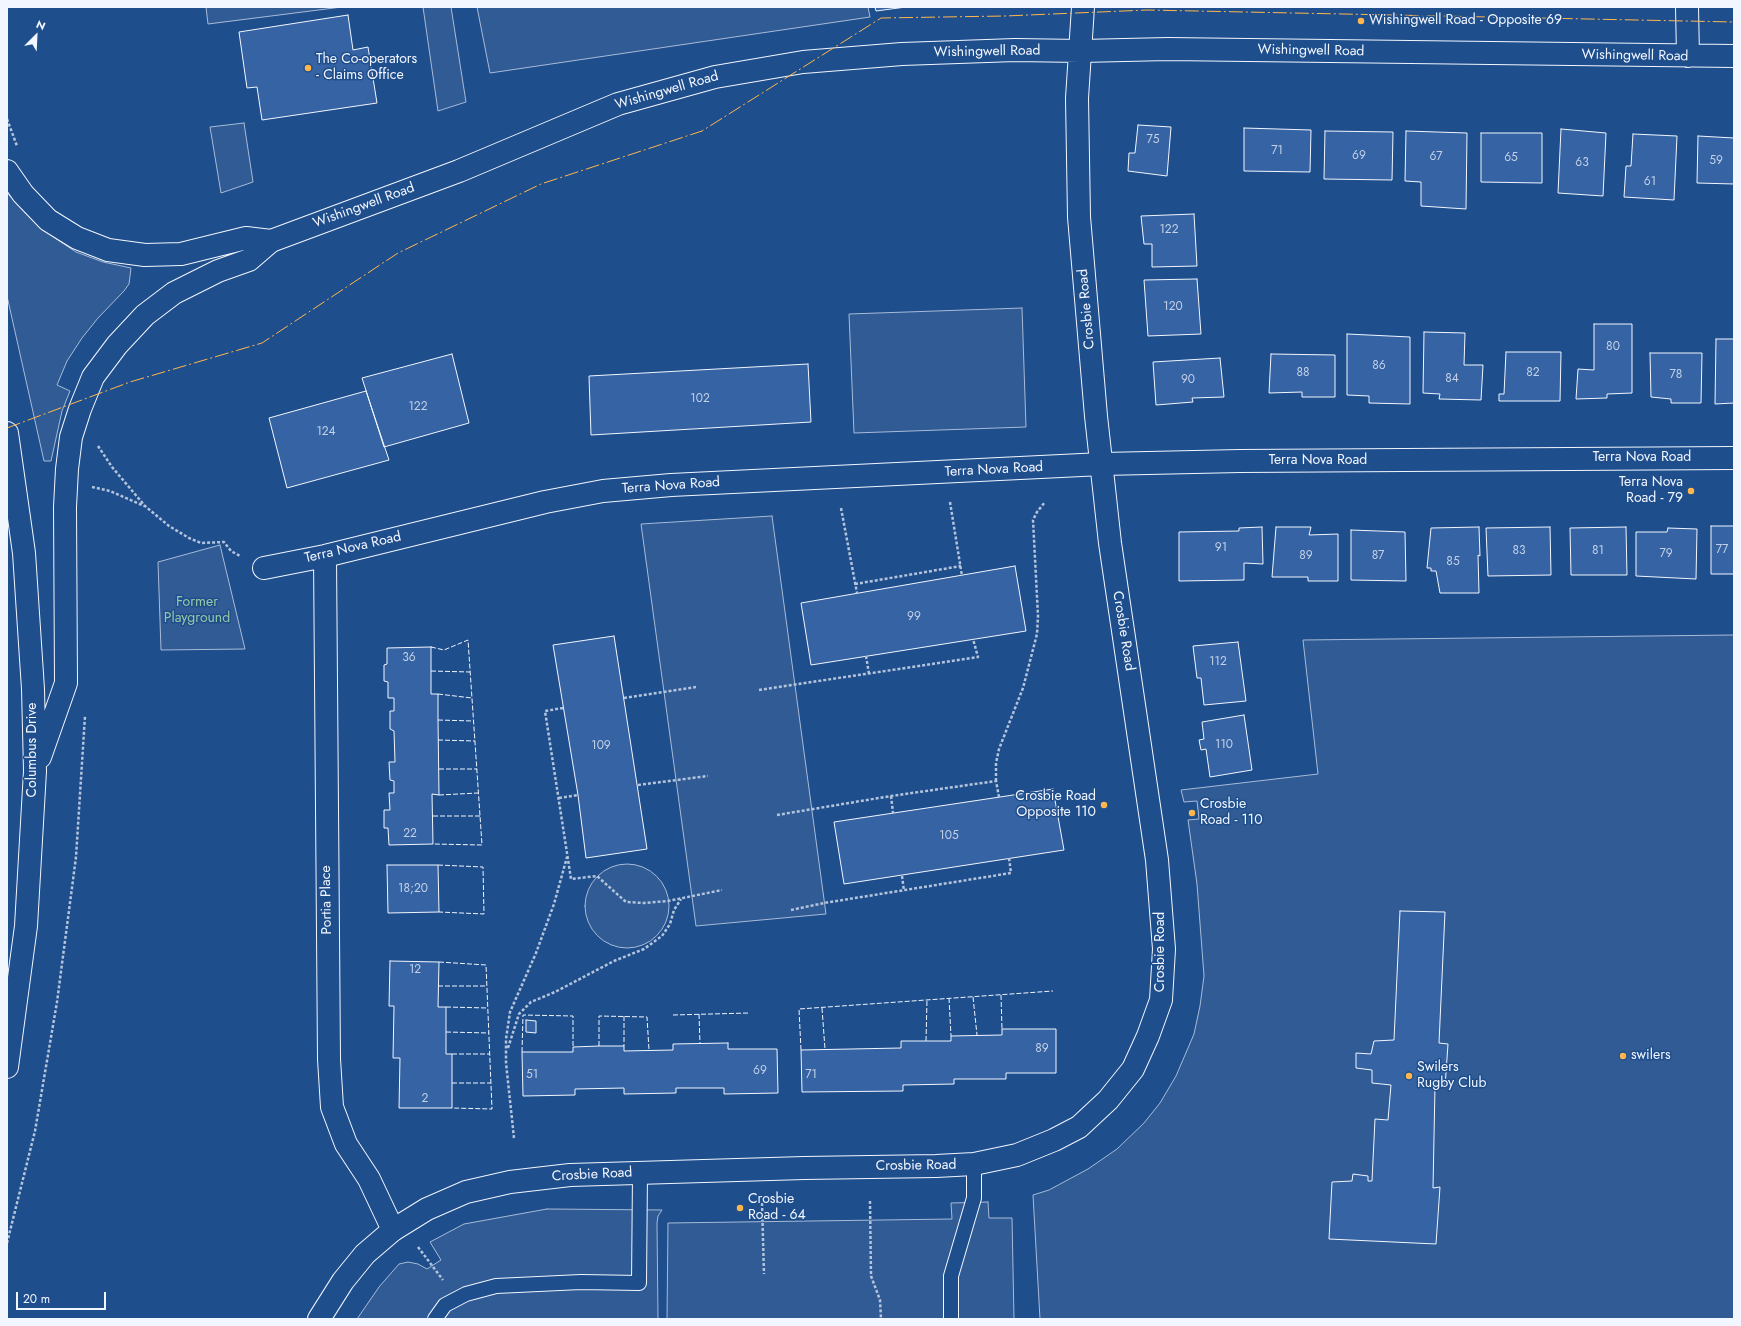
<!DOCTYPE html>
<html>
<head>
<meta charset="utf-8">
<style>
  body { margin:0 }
  #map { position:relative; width:1741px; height:1326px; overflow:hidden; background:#1f4e8c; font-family:Jost,sans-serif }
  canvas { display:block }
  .frame { position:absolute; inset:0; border:8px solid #f2f6ff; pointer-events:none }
  .north { position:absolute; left:16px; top:16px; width:40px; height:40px; -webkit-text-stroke:3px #1f4e8c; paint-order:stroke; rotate:24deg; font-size:11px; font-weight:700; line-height:16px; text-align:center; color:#f2f6ff }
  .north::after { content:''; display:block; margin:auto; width:14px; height:18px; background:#f2f6ff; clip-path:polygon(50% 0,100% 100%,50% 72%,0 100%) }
  .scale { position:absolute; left:16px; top:1292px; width:90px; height:18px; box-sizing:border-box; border:2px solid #f2f6ff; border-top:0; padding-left:5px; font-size:12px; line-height:14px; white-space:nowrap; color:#f2f6ff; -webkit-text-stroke:3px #1f4e8c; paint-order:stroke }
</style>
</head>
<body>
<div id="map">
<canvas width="1741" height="1326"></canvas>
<div class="frame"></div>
<div class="north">N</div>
<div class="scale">20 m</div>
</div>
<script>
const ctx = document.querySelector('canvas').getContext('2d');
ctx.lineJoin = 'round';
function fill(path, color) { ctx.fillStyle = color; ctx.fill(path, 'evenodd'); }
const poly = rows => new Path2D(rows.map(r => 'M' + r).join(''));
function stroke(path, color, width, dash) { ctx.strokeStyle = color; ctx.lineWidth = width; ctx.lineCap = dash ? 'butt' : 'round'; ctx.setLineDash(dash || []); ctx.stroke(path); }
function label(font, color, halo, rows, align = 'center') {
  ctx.font = font + ' Jost,sans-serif'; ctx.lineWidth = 3; ctx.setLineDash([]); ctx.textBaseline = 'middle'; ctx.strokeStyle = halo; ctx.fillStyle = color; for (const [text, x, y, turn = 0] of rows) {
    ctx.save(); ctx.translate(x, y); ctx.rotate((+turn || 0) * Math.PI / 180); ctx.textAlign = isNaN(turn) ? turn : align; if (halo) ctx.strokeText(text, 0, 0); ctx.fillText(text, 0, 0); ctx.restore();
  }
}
const built = poly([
  [206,7,342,7,208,24,206,7],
  [423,7,451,7,466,102,438,111,423,7],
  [477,7,868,7,870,17,490,73,477,7],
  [244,123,253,182,221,193,210,127,244,123],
  [7,193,33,221,55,238,76,252,103,262,131,268,129,284,124,291,98,318,82,338,67,361,57,385,70,391,62,411,51,461,44,461,7,296,7,193],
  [1022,308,1026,427,854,433,849,314,1022,308],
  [772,516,826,914,696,926,641,524,772,516],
  [220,545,245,649,161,650,158,562,220,545],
  [1734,635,1734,1319,1040,1319,1033,1195,1049,1190,1088,1169,1117,1149,1144,1123,1160,1103,1176,1076,1194,1034,1200,1006,1204,976,1197,884,1188,820,1199,819,1197,801,1184,802,1181,790,1318,774,1303,640,1734,635],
  '585 906a42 42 0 1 1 84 0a42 42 0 1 1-84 0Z',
  [988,1202,989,1218,1012,1218,1014,1319,667,1319,668,1223,952,1219,951,1203,988,1202],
  [547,1209,662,1210,658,1216,657,1223,658,1319,357,1319,379,1287,399,1264,408,1262,418,1264,427,1269,441,1260,430,1242,464,1224,547,1209]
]);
fill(built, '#305b95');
stroke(built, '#a8bbd7', 1);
const building = poly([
  [875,7,906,7,876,11,875,7],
  [348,15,353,50,368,47,377,103,262,120,257,87,247,88,239,32,348,15],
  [1138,125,1171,127,1167,176,1128,171,1129,153,1135,153,1138,125],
  [1244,128,1311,130,1310,172,1244,171,1244,128],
  [1561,129,1606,133,1603,196,1558,193,1561,129],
  [1325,131,1393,132,1392,180,1324,179,1325,131],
  [1406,131,1467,133,1466,209,1421,206,1421,182,1405,181,1406,131],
  [1481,133,1542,133,1542,183,1481,182,1481,133],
  [1633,134,1677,136,1674,200,1624,197,1626,166,1631,166,1633,134],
  [1698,136,1734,138,1734,184,1697,183,1698,136],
  [1194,214,1197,266,1152,267,1152,244,1144,244,1141,216,1194,214],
  [1197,279,1201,334,1148,336,1144,280,1197,279],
  [1594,324,1632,324,1632,393,1607,394,1607,398,1576,399,1578,369,1594,370,1594,324],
  [1424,332,1465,333,1464,365,1483,365,1481,400,1439,399,1440,394,1423,393,1424,332],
  [1347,334,1410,337,1410,404,1369,403,1369,396,1347,395,1347,334],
  [1716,339,1734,339,1734,403,1715,404,1716,339],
  [1506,352,1561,352,1560,401,1499,401,1499,394,1504,394,1506,352],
  [1650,353,1702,353,1701,403,1671,403,1671,399,1651,397,1650,353],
  [452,354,469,423,384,447,362,378,452,354],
  [1271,354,1335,355,1335,397,1302,397,1302,392,1269,393,1271,354],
  [1220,358,1224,397,1192,398,1193,402,1156,405,1153,362,1220,358],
  [808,364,811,422,591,435,589,376,808,364],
  [366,391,389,460,287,488,269,418,366,391],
  [1711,526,1734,526,1734,574,1711,574,1711,526],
  [1262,527,1263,564,1244,563,1244,580,1179,581,1179,532,1239,531,1239,528,1262,527],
  [1276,527,1311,527,1309,535,1338,534,1338,581,1308,581,1308,577,1272,577,1276,527],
  [1479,527,1480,556,1478,555,1479,593,1440,593,1436,571,1431,571,1431,568,1427,568,1431,528,1479,527],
  [1550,527,1551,575,1488,576,1486,528,1550,527],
  [1626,527,1627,575,1571,575,1570,528,1626,527],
  [1668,528,1697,529,1696,579,1636,576,1636,532,1667,532,1668,528],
  [1351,530,1405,532,1406,581,1351,580,1351,530],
  [1015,566,1026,631,811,665,801,603,1015,566],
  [614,636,647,849,586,858,578,795,553,645,614,636],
  [1238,642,1246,701,1204,705,1201,678,1197,678,1193,646,1238,642],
  [431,647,431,694,438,694,438,720,439,795,432,794,433,844,389,845,388,828,384,828,384,810,390,810,389,793,394,793,394,781,390,780,389,762,395,762,394,731,390,729,390,711,394,711,394,698,388,698,388,682,384,681,384,665,387,664,387,648,431,647],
  [1244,715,1252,770,1210,777,1206,749,1201,750,1199,740,1204,739,1202,722,1244,715],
  [1053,789,1064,850,844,884,834,822,1053,789],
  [387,865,438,865,439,912,388,913,387,865],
  [1400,911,1445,912,1439,1043,1448,1044,1445,1087,1435,1086,1433,1188,1440,1187,1436,1244,1329,1239,1332,1182,1352,1181,1353,1174,1368,1176,1368,1181,1372,1181,1375,1119,1388,1120,1391,1085,1372,1083,1372,1070,1356,1068,1356,1053,1371,1054,1374,1041,1394,1040,1400,911],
  [390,961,439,962,438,1007,446,1007,446,1054,452,1054,452,1108,399,1108,400,1058,393,1058,394,1006,389,1006,390,961],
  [526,1020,536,1021,536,1033,526,1032,526,1020],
  [1002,1029,1056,1029,1056,1073,1006,1073,1006,1079,954,1079,954,1084,903,1085,903,1091,802,1092,801,1050,901,1048,901,1041,951,1041,951,1036,1002,1035,1002,1029],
  [728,1043,728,1049,777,1049,778,1093,724,1094,724,1088,676,1088,676,1093,624,1094,624,1088,575,1089,575,1095,523,1096,522,1052,573,1052,573,1047,599,1046,624,1046,624,1051,673,1050,673,1044,728,1043]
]);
fill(building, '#3563a3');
stroke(building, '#f2f6ff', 1);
const lane = poly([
  [435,1319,445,1305,466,1294,496,1286,581,1282,639,1283,640,1173],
  [951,1319,951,1276,974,1198,974,1164]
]);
const street = poly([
  [1687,7,1688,56],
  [1081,51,1168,49,1734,56],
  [325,556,329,1059,332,1107,346,1144,369,1179,393,1230],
  [264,568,325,556,545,502,603,491,671,485,1102,464,1240,461,1734,458]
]);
const secondary = poly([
  [271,241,459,171,618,104,715,77,803,62,902,54,1015,50,1081,51],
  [319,1319,343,1281,365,1254,393,1230,427,1209,466,1192,510,1182,570,1175,804,1168,936,1166,974,1164,1017,1155,1054,1140,1079,1127,1108,1100,1133,1069,1148,1036,1161,1000,1164,949,1157,860,1110,543,1096,416,1079,217,1077,98,1083,7]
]);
const primary = poly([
  [7,171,23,194,48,220,77,238,108,250,145,255,181,254,246,238,271,241],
  [7,433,24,553,33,689,35,771,26,926,7,1067],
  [40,757,66,683,65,507,67,469,71,437,80,409,93,377,117,345,145,315,174,293,218,271,249,260,271,241]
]);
stroke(lane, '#f2f6ff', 16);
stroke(street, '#f2f6ff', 24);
stroke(secondary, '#f2f6ff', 24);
stroke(primary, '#f2f6ff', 24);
stroke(poly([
  [7,119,17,146],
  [98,446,112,467,145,506,169,526,189,538,201,543,224,542,231,551,240,556],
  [92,487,110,491,144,506],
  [950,502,962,576],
  [841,508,857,593],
  [855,584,961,566],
  [866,656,869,674],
  [759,690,978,657,973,639],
  [624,698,696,687],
  [563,708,545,711,571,879,597,876,626,902,644,903,668,901,722,890],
  [996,781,996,763,999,749,1023,688,1037,634,1038,616,1033,520,1037,512,1045,502],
  [638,785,708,776],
  [891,796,893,813],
  [559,798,578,795],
  [777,815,891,796,996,781,999,797],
  [902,876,904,891],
  [791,910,824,903,1011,873,1009,858],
  [508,1048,519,1014,531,1002,555,992,614,961,644,949,662,936,670,924,674,910,681,899],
  [514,1138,506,1063,506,1039,510,1012,536,953,554,904,567,857],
  [870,1201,871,1276,880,1300,881,1319],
  [762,1203,764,1274],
  [7,1243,35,1131,57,1002,76,857,85,716],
  [418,1247,443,1280]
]), '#b3c4dc', 2.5, [3, 2]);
stroke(lane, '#1f4e8c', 14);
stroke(street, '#1f4e8c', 22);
stroke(secondary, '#1f4e8c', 22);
stroke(primary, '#1f4e8c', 22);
stroke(poly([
  [431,647,444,650,468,640,482,845,433,844],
  [431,671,470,672],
  [438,694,472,698],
  [438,720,473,721],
  [438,740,475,741],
  [439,769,477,769],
  [439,795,478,793],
  [433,816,480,816],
  [438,865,483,867,484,914,439,912],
  [439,962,486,965,492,1109,452,1108],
  [438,986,487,986],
  [1001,995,1002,1029],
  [973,997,977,1035],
  [949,998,951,1036],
  [446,1007,488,1008],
  [822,1008,825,1049],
  [699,1014,700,1044],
  [673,1015,749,1013],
  [624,1016,624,1046],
  [446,1032,489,1033],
  [926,1041,927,1000],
  [599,1046,599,1016,647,1017,649,1050],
  [801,1050,799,1009,1053,991],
  [522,1052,523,1015,573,1016,573,1047],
  [452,1054,490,1054],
  [452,1083,491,1083]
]), '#f2f6ff', 1, [5, 2]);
stroke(poly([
  [7,428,130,382,262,343,398,253,541,184,702,131,881,18,1005,16,1147,10,1734,22]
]), '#ffb74d', 1, [14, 3, 2, 3]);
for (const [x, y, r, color] of [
  [1361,21,4,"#ffb74d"],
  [308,68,4,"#ffb74d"],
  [1691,491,4,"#ffb74d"],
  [1104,805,4,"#ffb74d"],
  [1192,813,4,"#ffb74d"],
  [1623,1056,4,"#ffb74d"],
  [1409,1076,4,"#ffb74d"],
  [740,1208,4,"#ffb74d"]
]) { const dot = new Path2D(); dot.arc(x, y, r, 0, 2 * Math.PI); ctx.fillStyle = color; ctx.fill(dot); stroke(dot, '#1f4e8c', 1.5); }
label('12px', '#c3d1e8', null, [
  ["75",1153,140],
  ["71",1277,151],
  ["69",1359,156],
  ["67",1436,157],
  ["65",1511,158],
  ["59",1716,161],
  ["63",1582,163],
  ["61",1650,182],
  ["122",1169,230],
  ["120",1173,307],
  ["80",1613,347],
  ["86",1379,366],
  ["88",1303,373],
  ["82",1533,373],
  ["78",1676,375],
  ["84",1452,379],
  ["90",1188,380],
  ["102",700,399],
  ["122",418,407],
  ["124",326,432],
  ["91",1221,548],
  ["77",1722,550],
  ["83",1519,551],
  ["81",1598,551],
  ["79",1666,554],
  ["89",1306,556],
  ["87",1378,556],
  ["85",1453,562],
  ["99",914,617],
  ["36",409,658],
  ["112",1218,662],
  ["110",1224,745],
  ["109",601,746],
  ["22",410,834],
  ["105",949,836],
  ["18;20",413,889],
  ["12",415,970],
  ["89",1042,1049],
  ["69",760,1071],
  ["51",532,1075],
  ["71",811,1075],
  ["2",425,1099]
]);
label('14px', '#f2f6ff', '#1f4e8c', [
  ["Wishingwell Road - Opposite 69",1369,21],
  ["The Co-operators",316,60],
  ["- Claims Office",316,76],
  ["Terra Nova",1683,483,"right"],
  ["Road - 79",1683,499,"right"],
  ["Crosbie Road",1096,797,"right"],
  ["Opposite 110",1096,813,"right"],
  ["Crosbie",1200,805],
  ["Road - 110",1200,821],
  ["swilers",1631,1056],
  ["Swilers",1417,1068],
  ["Rugby Club",1417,1084],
  ["Crosbie",748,1200],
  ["Road - 64",748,1216]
], 'left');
label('14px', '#f2f6ff', '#1f4e8c', [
  ["Wishingwell Road",1311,51,1],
  ["Wishingwell Road",987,52,-1],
  ["Wishingwell Road",1635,56,1],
  ["Wishingwell Road",667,91,-16],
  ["Wishingwell Road",364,206,-20],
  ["Crosbie Road",1087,309,-95],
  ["Terra Nova Road",1642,458],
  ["Terra Nova Road",1318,461],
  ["Terra Nova Road",994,470,-3],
  ["Terra Nova Road",671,486,-4],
  ["Terra Nova Road",353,548,-13],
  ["Crosbie Road",1123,631,81],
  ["Columbus Drive",33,750,-90],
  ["Portia Place",327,900,-91],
  ["Crosbie Road",1161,952,-90],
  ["Crosbie Road",916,1166,-1],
  ["Crosbie Road",592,1175,-3]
]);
label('14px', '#97c8a6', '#1f4e8c', [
  ["Former",197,603],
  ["Playground",197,619]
]);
</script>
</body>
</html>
